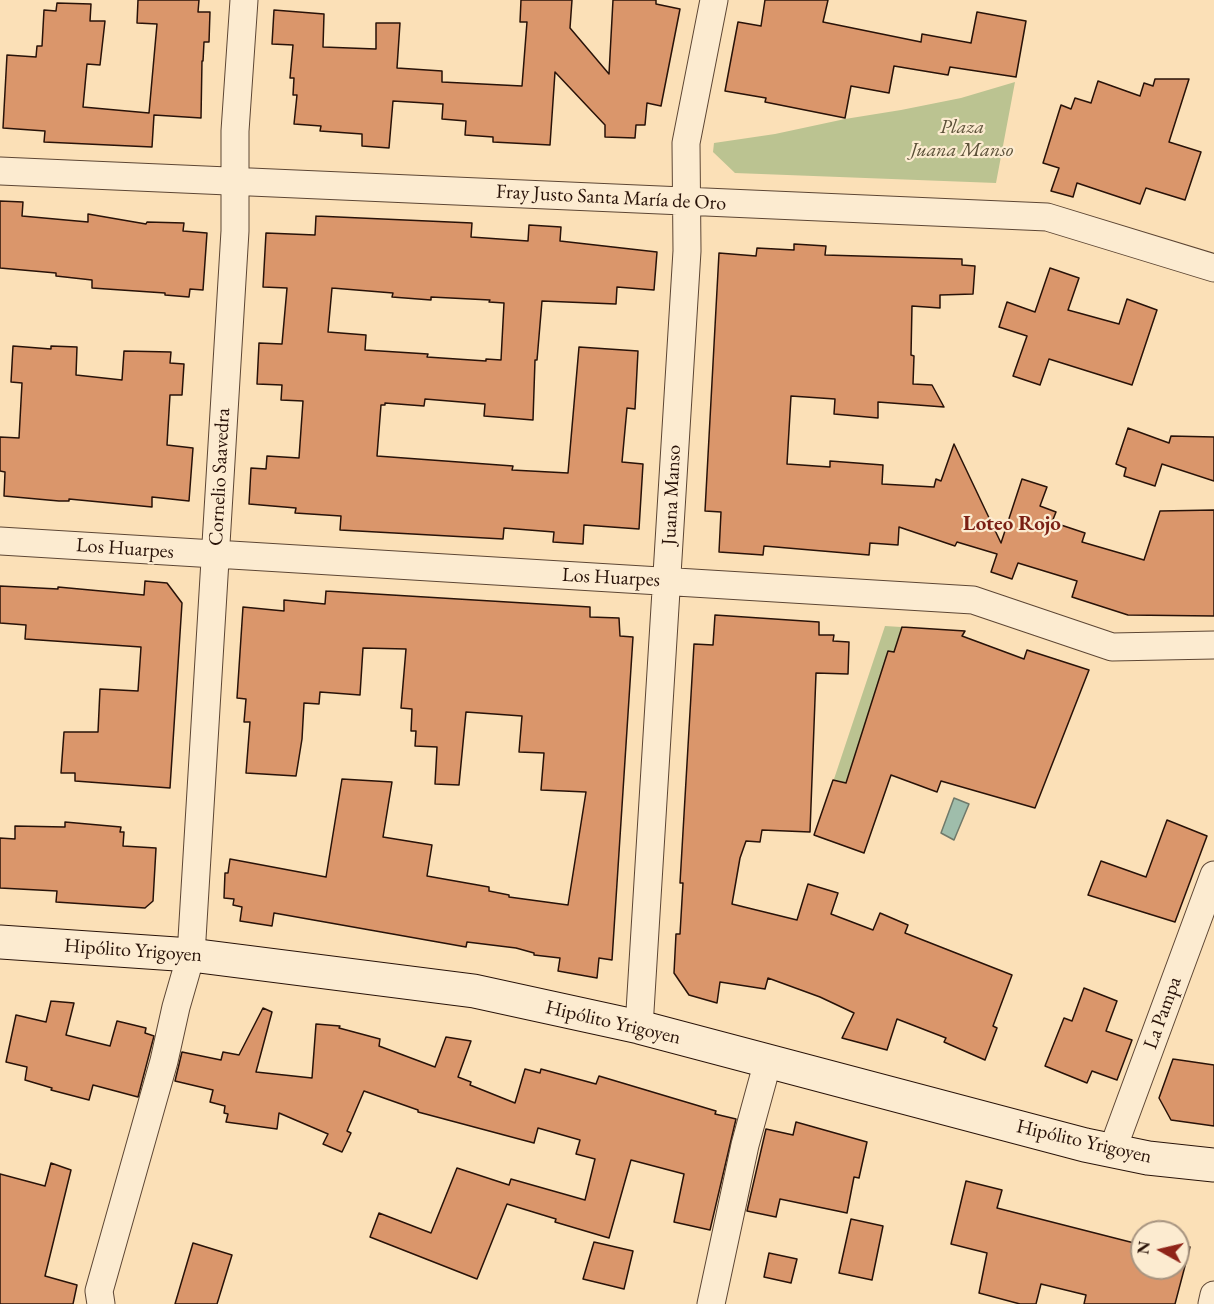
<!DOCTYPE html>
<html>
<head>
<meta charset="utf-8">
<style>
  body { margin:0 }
  #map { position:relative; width:1214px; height:1304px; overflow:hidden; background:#fbe0b7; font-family:"EB Garamond",serif }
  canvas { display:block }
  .north { position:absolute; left:1130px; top:1220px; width:60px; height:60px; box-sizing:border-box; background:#fcebd0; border:2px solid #a79480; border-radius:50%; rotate:278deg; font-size:16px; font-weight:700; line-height:24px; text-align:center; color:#281208 }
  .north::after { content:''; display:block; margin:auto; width:21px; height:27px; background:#8f2418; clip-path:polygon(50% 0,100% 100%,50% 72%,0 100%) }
</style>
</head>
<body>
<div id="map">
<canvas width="1214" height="1304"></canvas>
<div class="north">N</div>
</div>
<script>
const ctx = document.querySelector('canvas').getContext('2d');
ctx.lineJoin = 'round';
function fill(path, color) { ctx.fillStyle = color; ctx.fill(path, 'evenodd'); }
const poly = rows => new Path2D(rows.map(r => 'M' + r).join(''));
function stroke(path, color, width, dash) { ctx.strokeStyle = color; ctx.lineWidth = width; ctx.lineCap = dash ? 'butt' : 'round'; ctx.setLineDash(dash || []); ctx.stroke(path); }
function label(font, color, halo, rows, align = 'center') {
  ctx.font = font + ' "EB Garamond",serif'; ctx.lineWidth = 4.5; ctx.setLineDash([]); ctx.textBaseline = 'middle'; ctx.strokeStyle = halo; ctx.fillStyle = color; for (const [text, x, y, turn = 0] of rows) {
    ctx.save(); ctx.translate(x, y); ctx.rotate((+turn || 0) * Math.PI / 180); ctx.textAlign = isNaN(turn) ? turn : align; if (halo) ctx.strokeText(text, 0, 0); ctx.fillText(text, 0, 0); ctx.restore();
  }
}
fill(poly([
  [1015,82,996,183,735,173,713,152,714,143,775,134,845,119,901,110,961,98],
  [885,626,965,631,949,664,932,659,864,853,815,836]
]), '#bbc391');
const water = poly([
  [954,798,969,804,954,840,941,833,954,798]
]);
fill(water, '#9fbdab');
stroke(water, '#6f796a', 1.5);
const building = poly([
  [138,0,199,0,198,12,210,12,209,42,204,42,203,61,202,61,201,118,154,115,152,147,44,142,45,131,3,128,7,55,36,57,37,46,42,46,44,10,56,11,57,3,91,4,90,21,105,21,100,65,87,64,83,107,149,113,157,24,137,23,138,0],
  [521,0,572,0,570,28,609,74,613,0,656,0,656,4,680,9,661,106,647,103,645,125,636,125,635,138,605,137,605,125,555,72,550,145,493,142,493,137,465,135,466,121,442,119,443,104,393,101,389,148,362,146,362,134,320,131,321,126,294,124,297,95,293,95,294,78,290,78,293,45,272,44,274,10,324,14,323,47,376,49,376,23,400,23,397,68,442,71,442,82,522,86,527,22,520,22,521,0],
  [765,0,828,0,823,22,921,42,922,34,971,43,977,12,1026,21,1016,77,950,67,948,75,894,66,889,93,851,86,845,118,765,102,766,98,725,91,738,22,761,26,765,0],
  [1155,79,1189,79,1169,142,1201,152,1185,200,1146,188,1140,204,1077,183,1073,197,1051,191,1059,168,1043,163,1061,105,1071,109,1075,98,1091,103,1098,81,1140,96,1144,83,1153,86,1155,79],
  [0,201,23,202,22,216,88,222,88,214,146,224,147,222,184,223,183,231,207,233,203,290,190,289,189,297,165,295,165,293,92,288,92,280,56,276,56,273,0,268,0,201],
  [316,216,472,223,471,237,528,241,529,225,561,227,560,241,657,252,654,290,617,287,616,304,542,301,537,360,535,360,533,420,484,416,485,404,425,399,424,406,385,403,385,405,381,405,377,456,513,466,512,470,568,473,579,347,638,351,635,409,627,408,622,462,643,464,639,529,584,525,583,544,553,542,554,532,504,528,503,539,340,530,341,516,295,513,296,508,249,504,251,468,266,469,267,456,299,458,303,401,281,400,282,385,257,384,259,343,282,344,287,288,263,287,266,233,315,235,316,216],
  [332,288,393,293,392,297,431,300,431,297,490,300,489,302,504,303,501,360,486,359,486,361,427,357,428,354,365,350,366,335,328,332,332,288],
  [794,244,826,246,825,255,962,259,962,265,975,266,973,294,940,295,940,308,912,306,911,355,914,356,913,384,932,385,944,407,878,402,878,418,834,414,835,399,791,396,787,464,830,467,830,461,883,465,882,484,934,487,936,479,941,481,954,444,1001,543,1022,479,1047,487,1040,506,1056,512,1052,522,1085,533,1082,542,1144,560,1160,511,1214,510,1214,616,1128,615,1072,597,1077,581,1018,563,1012,579,991,572,997,554,957,542,955,546,899,527,898,545,870,543,869,555,764,546,763,555,719,552,721,512,705,511,719,253,756,256,757,248,794,250,794,244],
  [1050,268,1079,278,1068,310,1119,324,1127,299,1157,310,1132,385,1049,359,1040,385,1013,376,1027,336,999,327,1007,302,1035,312,1050,268],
  [13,346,51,349,51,346,77,347,76,375,122,380,124,351,171,352,170,363,184,364,182,395,170,395,167,445,193,448,189,501,152,497,152,507,69,499,69,501,59,501,4,496,5,472,0,471,0,437,19,438,22,383,11,382,13,346],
  [1128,428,1169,443,1171,436,1214,437,1214,481,1162,464,1155,486,1124,476,1126,468,1116,464,1128,428],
  [145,581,167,583,182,603,170,788,75,781,75,773,61,773,64,732,98,732,100,689,138,691,141,647,25,639,26,625,0,623,0,586,58,589,58,587,144,595,145,581],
  [326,591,590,607,590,617,619,618,620,636,633,637,612,960,599,958,597,978,558,971,560,958,534,955,534,953,516,948,467,942,466,947,274,913,272,926,240,921,242,907,233,905,234,899,224,898,225,873,228,873,230,859,326,877,342,779,392,782,383,837,432,845,427,876,489,887,489,891,509,895,509,897,568,905,586,792,541,790,544,753,519,752,522,716,466,712,459,785,435,784,437,747,415,746,416,731,411,731,412,709,401,708,406,649,363,648,360,695,320,692,319,704,304,703,302,739,296,776,246,773,250,722,244,722,246,699,237,698,243,607,284,611,284,600,325,604,326,591],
  [715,615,819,622,819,635,834,635,833,641,849,642,848,674,816,673,810,832,762,830,760,842,746,841,740,858,732,904,797,920,808,884,838,893,831,914,873,930,880,913,908,925,905,933,1012,975,993,1026,997,1028,985,1060,944,1042,946,1038,897,1019,887,1050,842,1038,854,1013,820,997,768,978,765,989,720,982,717,1003,689,995,674,973,676,934,680,934,683,883,680,883,694,644,713,645,715,615],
  [902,627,965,631,962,636,1024,659,1027,650,1089,670,1035,808,941,781,937,792,891,775,864,853,814,835,833,780,846,783,888,651,894,652,902,627],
  [1167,820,1207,836,1175,922,1088,895,1101,861,1146,877,1167,820],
  [65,822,121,827,120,832,124,832,123,846,156,848,153,901,145,908,56,902,57,891,0,888,0,838,15,839,15,826,65,827,65,822],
  [1084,988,1117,1001,1106,1031,1132,1040,1117,1080,1092,1071,1087,1083,1045,1066,1064,1018,1072,1021,1084,988],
  [51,1001,74,1003,66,1035,110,1046,117,1021,146,1028,145,1033,154,1036,138,1097,93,1085,89,1100,51,1090,52,1088,25,1080,27,1067,6,1062,16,1015,46,1022,51,1001],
  [263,1008,272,1012,256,1072,312,1078,316,1024,340,1026,339,1028,380,1039,379,1046,435,1067,446,1037,471,1041,458,1077,471,1082,470,1085,515,1103,525,1069,540,1073,541,1069,596,1084,599,1076,716,1111,715,1114,736,1119,710,1230,674,1222,684,1174,631,1160,609,1238,555,1222,556,1219,507,1204,477,1279,370,1237,379,1213,431,1233,457,1168,509,1185,511,1179,585,1200,595,1159,576,1154,580,1140,538,1128,534,1143,418,1112,418,1110,364,1091,347,1131,351,1133,342,1152,323,1144,328,1134,279,1113,277,1129,226,1122,228,1114,224,1113,225,1106,210,1102,213,1090,175,1081,182,1052,221,1060,223,1052,239,1055,263,1008],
  [1173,1059,1214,1065,1214,1126,1171,1120,1159,1098,1173,1059],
  [796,1122,867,1142,859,1178,854,1177,847,1213,780,1199,776,1217,747,1211,766,1129,793,1135,796,1122],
  [51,1163,71,1170,45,1276,77,1285,73,1304,0,1304,0,1174,45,1186,51,1163],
  [966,1181,1002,1190,997,1208,1142,1245,1142,1268,1178,1268,1178,1244,1190,1247,1175,1304,1084,1304,1086,1295,1041,1284,1036,1304,1020,1304,979,1293,987,1253,951,1244,966,1181],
  [851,1219,883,1226,872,1280,839,1273,851,1219],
  [594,1242,633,1251,624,1289,583,1279,594,1242],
  [193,1243,232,1255,217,1304,175,1304,193,1243],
  [769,1253,797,1259,791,1283,764,1277,769,1253]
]);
fill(building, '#da966b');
stroke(building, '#281208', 1.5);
const street = poly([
  [0,171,1047,217,1214,268],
  [0,541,973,600,1112,647,1214,645],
  [639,1027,687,251,686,143,714,0],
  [1112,1151,1214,875],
  [101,1304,99,1291,164,1061,176,1007,191,955,235,231,235,131,244,0],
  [711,1304,745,1145,768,1061],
  [1212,1304,1214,1295]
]);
const secondary = poly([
  [0,942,191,955,474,991,639,1027,1085,1145,1148,1158,1214,1165]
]);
stroke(street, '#5d4634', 29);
stroke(secondary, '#281208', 35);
stroke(street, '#fcebd0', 27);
stroke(secondary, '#fcebd0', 33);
label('italic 20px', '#5b5038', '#fcebd0', [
  ["Plaza",962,128],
  ["Juana Manso",962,151]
]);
label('20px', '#281208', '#fcebd0', [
  ["Fray Justo Santa María de Oro",611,198,3],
  ["Cornelio Saavedra",220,477,-87],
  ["Juana Manso",672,495,-87],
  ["Los Huarpes",125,549,4],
  ["Los Huarpes",611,578,3],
  ["Hipólito Yrigoyen",133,951,4],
  ["La Pampa",1163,1013,-70],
  ["Hipólito Yrigoyen",613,1023,13],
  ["Hipólito Yrigoyen",1084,1142,13]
]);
label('bold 21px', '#7a1f14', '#fcebd0', [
  ["Loteo Rojo",1012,524]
]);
</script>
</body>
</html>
